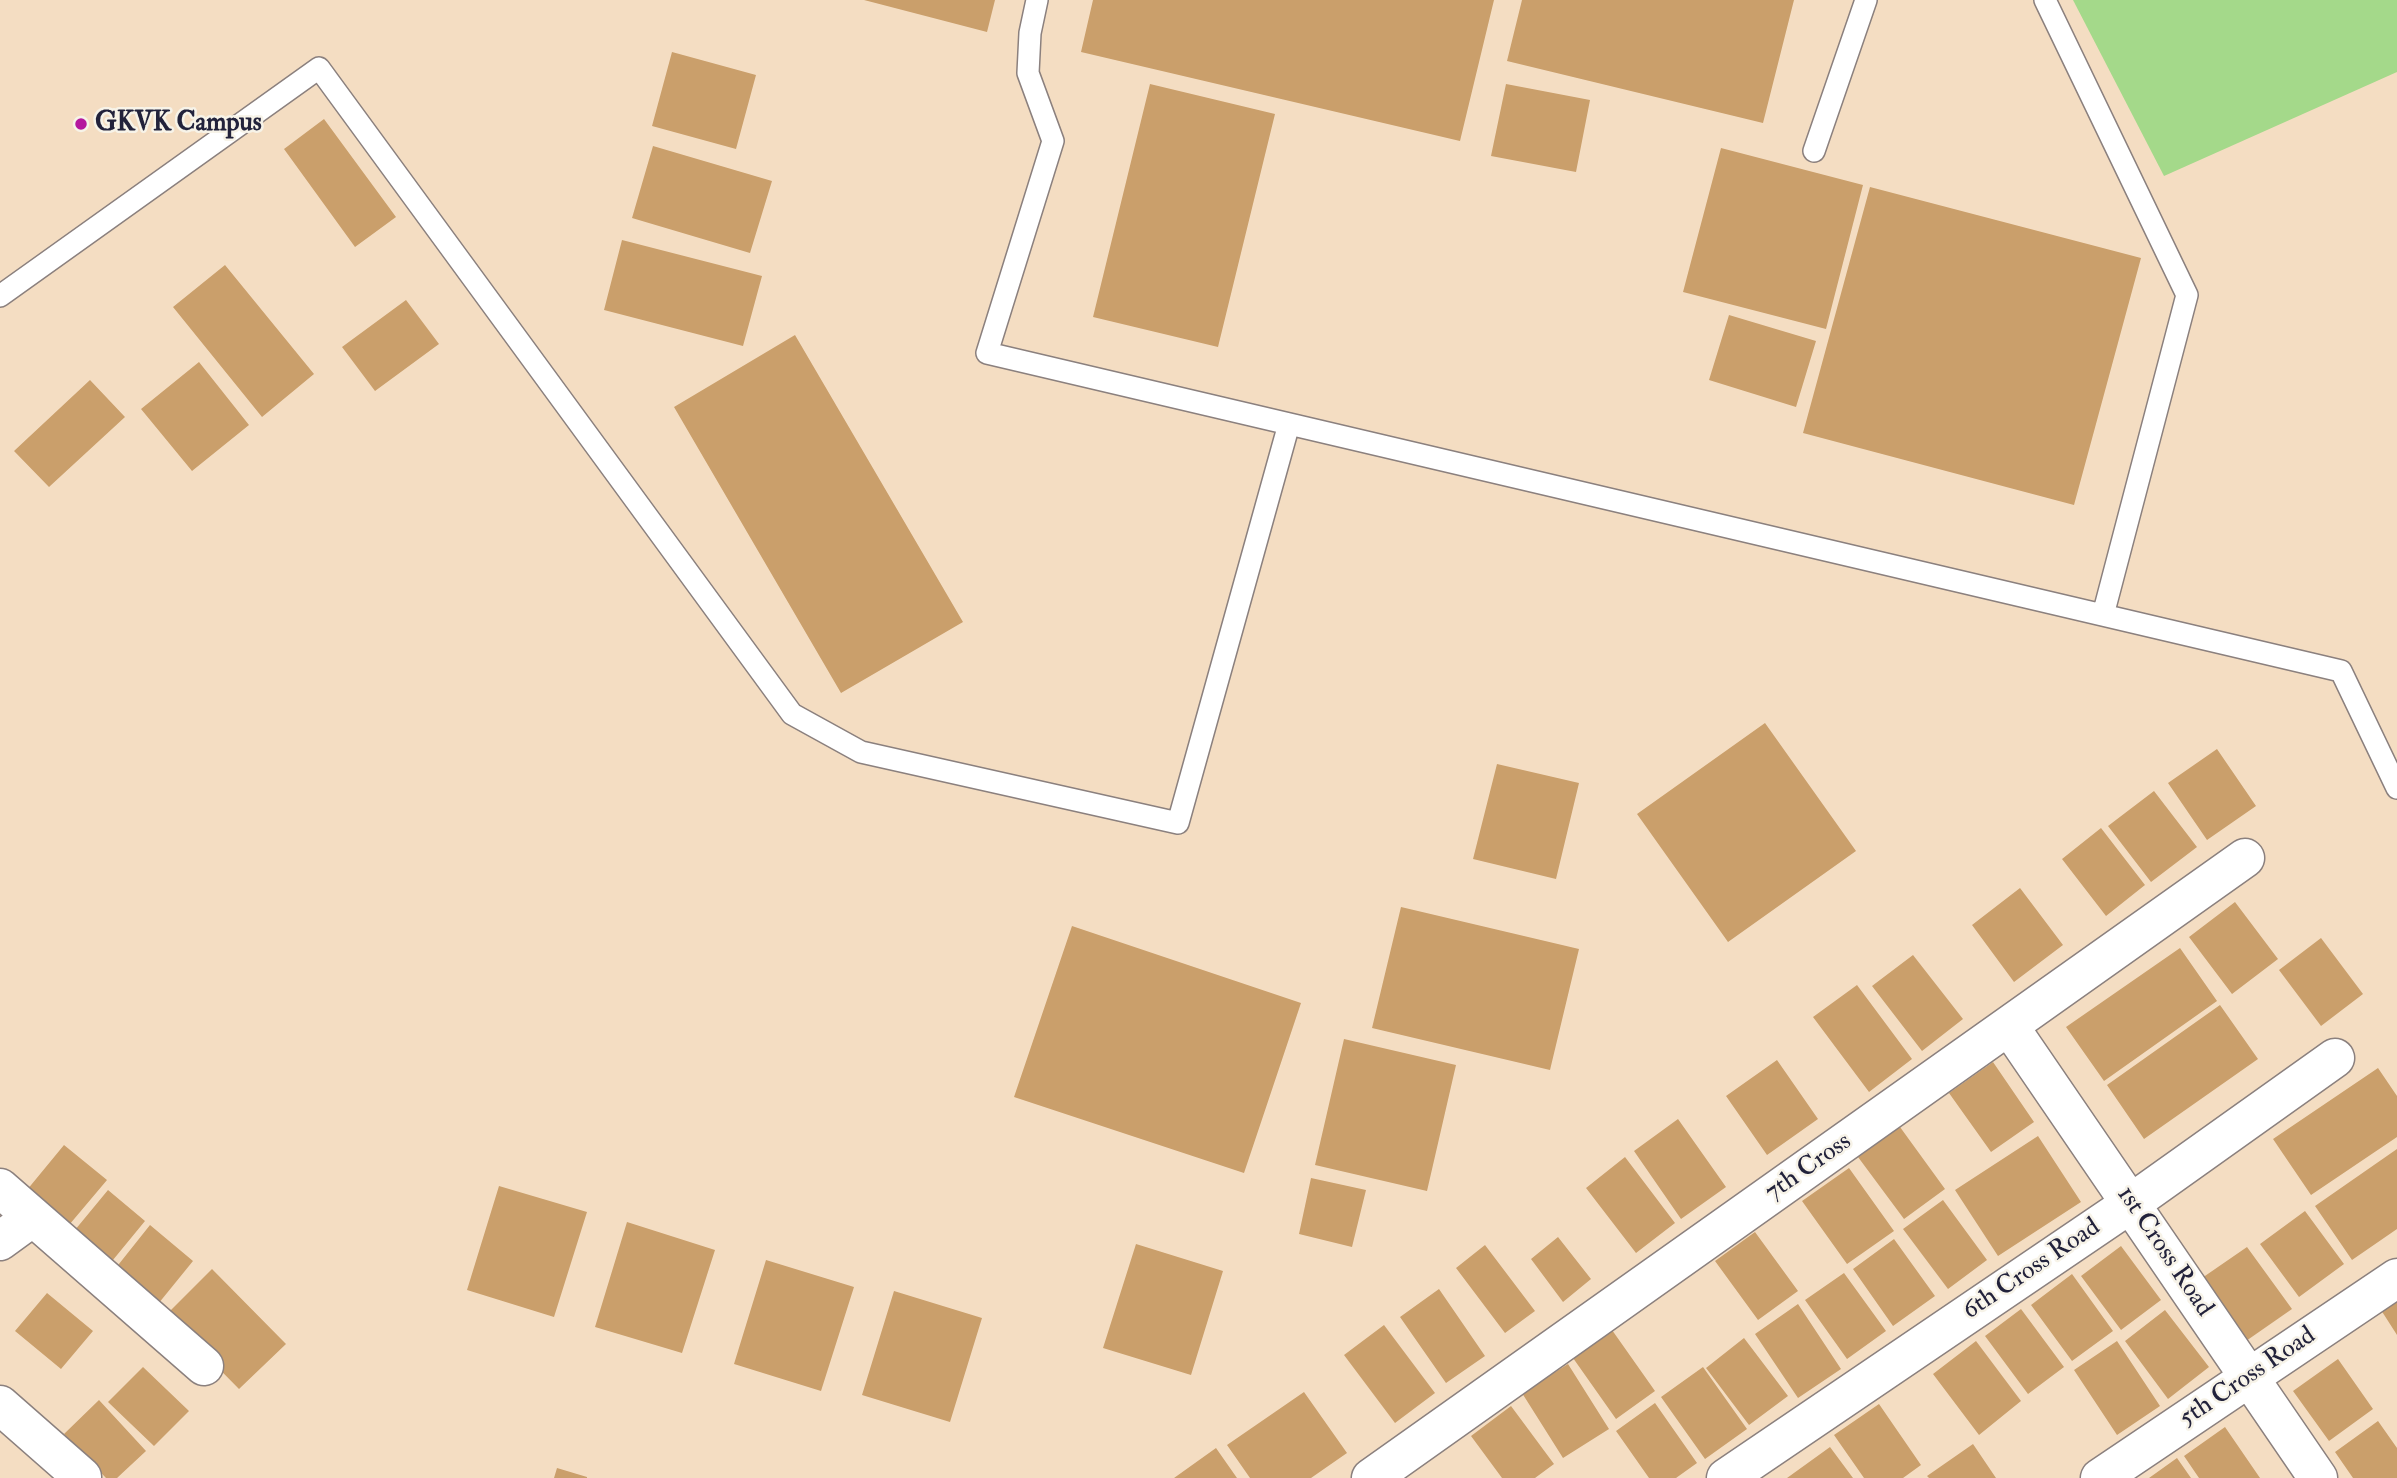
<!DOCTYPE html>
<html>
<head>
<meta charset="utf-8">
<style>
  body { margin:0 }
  canvas { display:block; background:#f4ddc2 }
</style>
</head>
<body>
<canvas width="2397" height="1478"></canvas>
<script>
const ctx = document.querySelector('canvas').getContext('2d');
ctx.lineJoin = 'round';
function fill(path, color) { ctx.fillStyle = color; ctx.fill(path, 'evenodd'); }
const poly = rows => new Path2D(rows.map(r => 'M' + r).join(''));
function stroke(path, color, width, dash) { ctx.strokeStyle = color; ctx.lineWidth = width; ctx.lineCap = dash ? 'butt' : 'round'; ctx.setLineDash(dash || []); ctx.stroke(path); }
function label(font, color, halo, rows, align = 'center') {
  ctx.font = font + ' "IM FELL Double Pica",serif'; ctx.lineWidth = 5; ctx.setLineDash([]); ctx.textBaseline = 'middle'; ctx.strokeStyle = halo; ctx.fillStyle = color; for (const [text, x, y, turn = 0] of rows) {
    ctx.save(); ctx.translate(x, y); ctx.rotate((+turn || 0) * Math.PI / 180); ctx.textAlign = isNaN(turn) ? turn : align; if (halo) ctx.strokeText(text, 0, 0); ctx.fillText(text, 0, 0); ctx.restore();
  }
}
fill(poly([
  [2073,0,2397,0,2397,72,2164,176]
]), '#a4d98a');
fill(poly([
  [864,0,995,0,987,32],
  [1093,0,1494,0,1460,141,1081,52],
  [1522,0,1794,0,1763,123,1507,61],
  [672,52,756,75,736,149,652,126],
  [1150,84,1275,114,1218,347,1093,317],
  [1506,84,1590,100,1576,172,1491,156],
  [324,119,396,217,355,247,284,149],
  [653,146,772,181,750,253,632,218],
  [1721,148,1863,185,1826,329,1683,292],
  [1870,187,2141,258,2074,505,1803,433],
  [622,240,762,276,743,346,604,310],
  [225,265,314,374,262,417,173,307],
  [406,300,439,344,375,391,342,347],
  [1729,315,1816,341,1796,407,1709,380],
  [795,335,963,622,841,693,674,407],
  [199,362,249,425,192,471,141,409],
  [90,380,125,417,49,487,14,451],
  [1765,723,1856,851,1728,942,1637,814],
  [2217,749,2256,806,2207,840,2168,783],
  [1497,764,1579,783,1556,879,1473,859],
  [2154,791,2197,847,2151,882,2108,826],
  [2101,828,2145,885,2106,916,2062,859],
  [2020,888,2063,945,2014,982,1972,925],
  [2235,902,2278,959,2232,994,2189,937],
  [1401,907,1579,949,1550,1070,1372,1028],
  [1072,926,1301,1003,1244,1173,1014,1097],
  [2321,938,2363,994,2321,1026,2279,970],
  [2180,948,2217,1001,2104,1081,2066,1027],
  [1913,955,1963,1019,1922,1051,1872,986],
  [1857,985,1912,1059,1869,1092,1813,1017],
  [2220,1005,2258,1059,2144,1139,2107,1085],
  [1344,1039,1456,1065,1427,1191,1315,1165],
  [1777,1060,1818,1119,1767,1155,1726,1096],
  [1993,1062,2034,1122,1991,1152,1949,1093],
  [2378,1068,2397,1096,2397,1137,2311,1195,2273,1139],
  [1678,1119,1726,1187,1681,1219,1634,1151],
  [1900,1127,1945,1189,1904,1219,1858,1157],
  [2038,1136,2081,1202,1998,1256,1955,1190],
  [64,1145,107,1180,64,1231,22,1196],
  [2397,1149,2397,1229,2352,1260,2315,1206],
  [1625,1157,1675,1223,1636,1253,1586,1188],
  [1849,1168,1894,1231,1847,1264,1802,1201],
  [1311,1178,1366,1190,1352,1247,1299,1234],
  [499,1186,587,1212,554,1317,467,1290],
  [108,1190,145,1221,108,1266,70,1236],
  [1943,1200,1987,1260,1948,1289,1903,1229],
  [2305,1211,2344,1264,2299,1297,2260,1244],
  [627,1222,715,1250,682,1353,595,1327],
  [150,1225,193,1261,154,1309,111,1274],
  [1755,1232,1798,1291,1758,1320,1715,1261],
  [1558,1237,1591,1279,1563,1302,1531,1259],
  [1894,1239,1935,1296,1893,1326,1853,1269],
  [1136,1244,1223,1271,1191,1375,1103,1348],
  [1485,1245,1535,1311,1505,1333,1456,1268],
  [2121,1246,2161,1300,2121,1330,2081,1276],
  [2247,1247,2292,1309,2246,1341,2202,1278],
  [766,1260,854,1287,821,1391,734,1364],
  [212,1269,286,1344,239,1389,166,1315],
  [1844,1273,1886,1331,1847,1359,1805,1300],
  [2072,1274,2113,1331,2072,1361,2031,1305],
  [1439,1289,1485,1356,1446,1383,1400,1317],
  [894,1291,982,1318,950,1422,862,1395],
  [47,1293,93,1331,61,1369,15,1331],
  [2397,1300,2397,1335,2381,1310],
  [1798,1304,1841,1369,1798,1398,1755,1334],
  [2021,1309,2064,1367,2028,1394,1985,1336],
  [2165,1310,2209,1367,2168,1399,2125,1341],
  [1384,1325,1435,1393,1395,1423,1344,1355],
  [1612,1330,1655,1391,1616,1419,1573,1358],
  [1744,1338,1788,1396,1749,1425,1706,1368],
  [1976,1341,2021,1401,1979,1435,1933,1374],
  [2117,1341,2160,1406,2117,1435,2074,1370],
  [2338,1359,2373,1409,2329,1441,2293,1391],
  [1568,1364,1609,1429,1563,1458,1522,1393],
  [143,1367,189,1411,154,1446,108,1402],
  [1703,1367,1747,1429,1705,1459,1661,1397],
  [1304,1392,1347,1453,1311,1478,1250,1478,1227,1445],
  [99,1400,146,1451,117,1478,106,1478,64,1434],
  [1655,1403,1697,1463,1676,1478,1649,1478,1616,1431],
  [1879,1404,1921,1465,1903,1478,1864,1478,1834,1435],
  [1511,1406,1554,1464,1535,1478,1502,1478,1471,1436],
  [2378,1421,2397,1448,2397,1478,2353,1478,2335,1452],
  [2225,1427,2260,1478,2199,1478,2184,1456],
  [1973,1444,1996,1478,1929,1478,1927,1476],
  [1830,1447,1853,1478,1787,1478],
  [1216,1448,1237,1478,1174,1478],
  [2177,1458,2191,1478,2149,1478],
  [557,1468,587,1477,587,1478,554,1478]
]), '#ca9f6b');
const lane = poly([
  [1037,0,1030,33,1028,73,1053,141,987,353,2341,671,2397,788],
  [2045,0,2187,295,2103,615],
  [1814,151,1866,0],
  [0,296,319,68,792,714,861,752,1178,823,1289,424]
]);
const street = poly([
  [2009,1026,2318,1478],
  [0,1188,204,1366],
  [0,1241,33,1217],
  [0,1405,82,1477],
  [1371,1478,2245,858],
  [1726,1478,2130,1204,2335,1058],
  [2100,1478,2397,1278]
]);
stroke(lane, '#8b807e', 24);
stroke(street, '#8b807e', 41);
stroke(lane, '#fff', 21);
stroke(street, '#fff', 38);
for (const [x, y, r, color] of [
  [81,124,7,"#b5179e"]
]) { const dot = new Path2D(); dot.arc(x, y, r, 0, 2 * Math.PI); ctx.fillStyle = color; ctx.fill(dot); stroke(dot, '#f7f3e8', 2.5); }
label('bold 26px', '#22223b', '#f7f3e8', [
  ["GKVK Campus",95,124]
], 'left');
label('26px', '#22223b', '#f7f3e8', [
  ["7th Cross",1809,1168,-35],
  ["1st Cross Road",2164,1252,56],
  ["6th Cross Road",2032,1270,-34],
  ["5th Cross Road",2248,1378,-34]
]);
</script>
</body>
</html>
